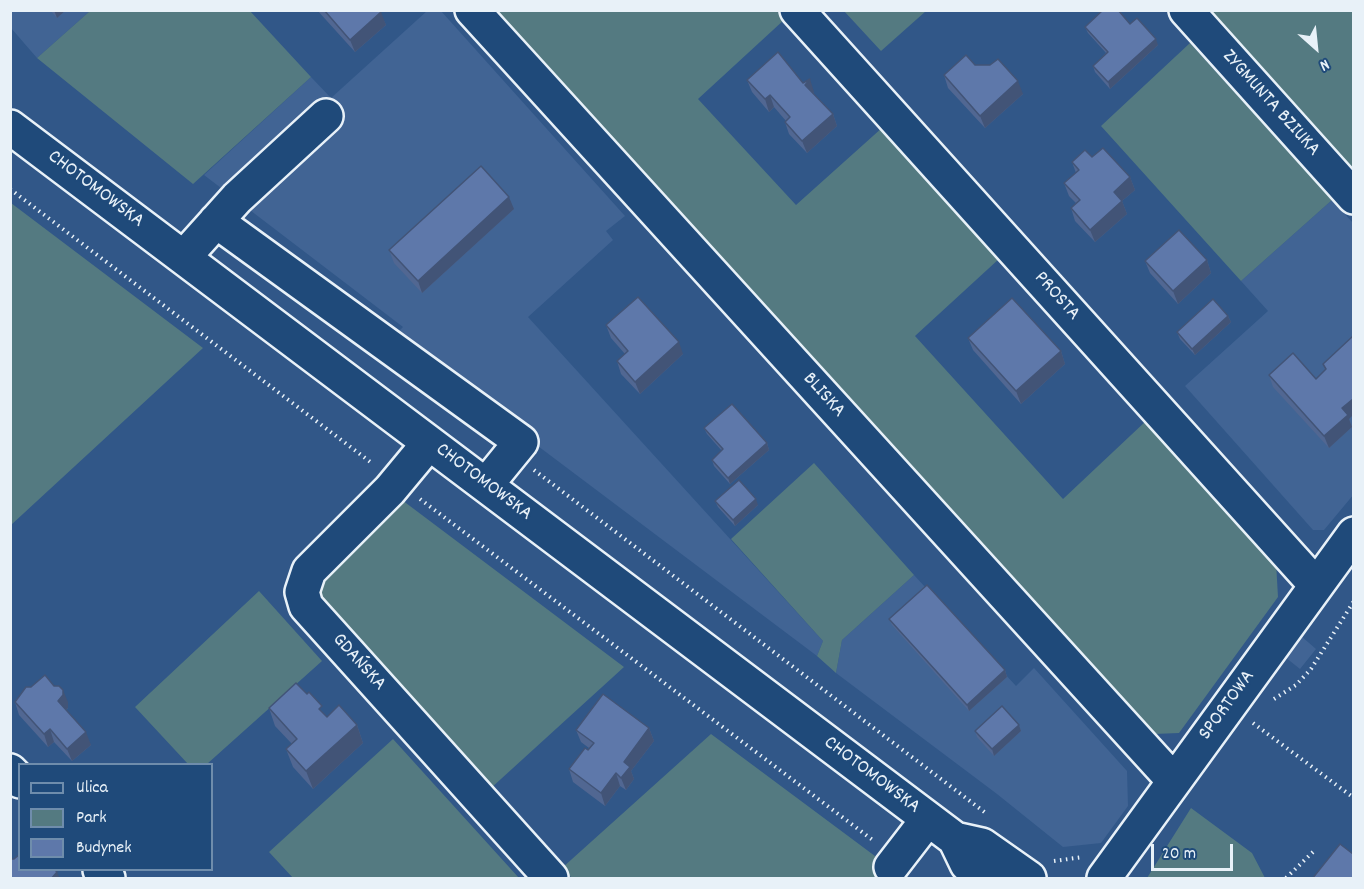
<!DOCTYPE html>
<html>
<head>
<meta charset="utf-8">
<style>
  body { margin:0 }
  #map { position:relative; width:1364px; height:889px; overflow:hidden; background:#315788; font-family:Dekko,sans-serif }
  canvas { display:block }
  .frame { position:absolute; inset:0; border:12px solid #e8f1f8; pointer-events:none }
  .legend { position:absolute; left:18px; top:763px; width:195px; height:108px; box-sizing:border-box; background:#1f4a7a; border:2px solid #6f8dac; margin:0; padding:8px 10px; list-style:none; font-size:18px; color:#e8f1f8 }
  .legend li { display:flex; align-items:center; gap:12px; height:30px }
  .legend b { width:30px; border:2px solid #6f8dac }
  .north { position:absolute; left:1286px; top:18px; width:60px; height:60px; -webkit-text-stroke:4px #1f4a7a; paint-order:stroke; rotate:153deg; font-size:16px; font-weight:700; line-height:24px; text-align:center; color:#e8f1f8 }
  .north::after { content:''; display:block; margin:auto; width:21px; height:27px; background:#e8f1f8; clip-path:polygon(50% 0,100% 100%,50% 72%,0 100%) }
  .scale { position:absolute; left:1151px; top:844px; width:82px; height:27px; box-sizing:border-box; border:3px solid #e8f1f8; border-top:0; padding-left:8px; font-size:18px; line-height:21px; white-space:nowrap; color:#e8f1f8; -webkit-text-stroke:4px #1f4a7a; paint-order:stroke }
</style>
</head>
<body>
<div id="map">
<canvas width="1364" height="889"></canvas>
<div class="frame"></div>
<ul class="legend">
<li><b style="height:8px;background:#1f4a7a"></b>Ulica</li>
<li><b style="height:16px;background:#547a81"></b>Park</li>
<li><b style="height:16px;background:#5e78aa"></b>Budynek</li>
</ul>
<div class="north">N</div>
<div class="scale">20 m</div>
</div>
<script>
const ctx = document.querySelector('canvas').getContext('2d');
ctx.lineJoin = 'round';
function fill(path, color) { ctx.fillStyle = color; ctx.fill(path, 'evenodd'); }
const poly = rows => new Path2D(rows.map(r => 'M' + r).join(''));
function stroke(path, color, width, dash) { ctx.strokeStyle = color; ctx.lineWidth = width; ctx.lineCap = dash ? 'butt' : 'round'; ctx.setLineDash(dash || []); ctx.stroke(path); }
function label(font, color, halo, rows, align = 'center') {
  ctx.font = font + ' Dekko,sans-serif'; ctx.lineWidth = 4.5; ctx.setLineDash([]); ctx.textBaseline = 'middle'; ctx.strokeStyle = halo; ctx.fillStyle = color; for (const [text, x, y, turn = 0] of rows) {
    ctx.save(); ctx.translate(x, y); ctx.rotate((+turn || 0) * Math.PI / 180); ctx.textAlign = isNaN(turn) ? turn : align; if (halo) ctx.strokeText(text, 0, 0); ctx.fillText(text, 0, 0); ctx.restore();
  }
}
fill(poly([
  [10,11,90,11,37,58,11,28],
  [427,11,441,11,625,216,606,231,613,240,528,317,823,641,817,656,393,337,403,327,204,175,311,77,331,98],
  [1332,200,1353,223,1354,494,1324,530,1313,530,1185,386,1268,311,1241,281],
  [914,575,1016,686,1034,668,1127,771,1128,806,1101,843,1063,847,997,794,836,673,842,640],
  [1301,636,1316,649,1300,669,1285,657]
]), '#416494');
fill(poly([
  [90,11,250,11,311,77,193,184,37,58],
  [496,11,777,11,785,19,698,99,796,205,883,127,1000,258,915,336,1063,499,1147,420,1276,562,1278,597,1179,733,1154,734],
  [844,11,926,11,881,51],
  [1211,11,1353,11,1353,173],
  [1190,43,1332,200,1241,281,1101,126],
  [11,203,203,348,11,525],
  [814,463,914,575,842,640,836,673,817,656,823,641,731,539],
  [398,497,624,667,490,789,322,597,321,575],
  [259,591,322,661,207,764,188,764,135,707],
  [711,734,879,859,891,878,572,878,562,868],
  [393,739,519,878,293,878,269,852],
  [1191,808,1252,853,1265,878,1147,878]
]), '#547a81');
const minor = poly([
  [472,10,1174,781],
  [797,10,1315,584],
  [1186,10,1354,197],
  [10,127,955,839,982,845,1029,878],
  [216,221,521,442,486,485],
  [184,257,237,198,326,116],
  [429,443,390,490,309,571,302,592,306,606,551,878],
  [10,771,20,781],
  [955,839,967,864,983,878],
  [891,867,928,819],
  [100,870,108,878],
  [1104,878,1354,534]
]);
stroke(minor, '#e8f1f8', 38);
stroke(poly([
  [10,189,373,464],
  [534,470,987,814],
  [420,499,874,841],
  [1274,699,1296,685,1311,669,1354,601],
  [1253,723,1354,798],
  [1054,861,1083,857],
  [1286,878,1314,851]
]), '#e8f1f8', 4, [1.5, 4.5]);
stroke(minor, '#1f4a7a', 33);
fill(poly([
  [50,10,66,10,57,18],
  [317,10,379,10,386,25,355,52],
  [1130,24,1158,45,1110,89,1095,72,1093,66,1106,53,1088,33,1085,27],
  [975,65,1023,94,985,128,948,88,944,75],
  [747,80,803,83,814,92,813,93,833,114,837,126,807,153,789,134,785,122,786,121,774,107,769,112,752,92],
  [1092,157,1130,177,1135,190,1122,201,1127,214,1095,242,1075,221,1071,208,1076,203,1069,196,1064,183,1076,173,1072,162],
  [514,209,422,293,394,263,389,250],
  [1207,260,1211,273,1178,304,1150,273,1145,261],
  [1228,316,1231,322,1195,355,1180,339,1177,332],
  [606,325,683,354,640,394,621,374,617,361,625,354,611,338],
  [1353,336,1349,419,1352,427,1329,448,1273,387,1269,375,1316,379,1325,370,1323,364],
  [968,338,1061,351,1065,364,1021,404,973,350],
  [704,428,767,443,769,450,730,484,714,466,712,460,722,451,707,434],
  [715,501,758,505,735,526,718,507],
  [889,619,1005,670,1007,677,969,711,892,625],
  [31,687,68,702,68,708,66,710,91,745,72,761,54,742,48,747,19,715,15,702],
  [269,708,325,715,327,717,357,725,363,743,313,789,293,767,286,749,292,744,275,726],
  [1019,725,1021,731,994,756,977,737,975,731],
  [649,728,654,741,631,771,634,779,626,790,620,786,605,806,573,782,569,769,589,748,581,742,576,730]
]), '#516792');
fill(poly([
  [54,10,66,10,57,18],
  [381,12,386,25,355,52,350,40],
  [1156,39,1158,45,1110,89,1108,82],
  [810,79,814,92,810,97,805,85],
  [1018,81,1023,94,985,128,980,116],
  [770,95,774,107,769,112,765,99],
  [833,114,837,126,807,153,802,141],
  [1130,177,1135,190,1122,201,1127,214,1095,242,1090,230,1114,192],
  [509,197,514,209,422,293,418,281],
  [1207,260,1211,273,1178,304,1173,291],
  [1228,316,1231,322,1195,355,1192,349],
  [679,342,683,354,640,394,635,382],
  [1061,351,1065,364,1021,404,1016,391],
  [1353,399,1353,415,1349,419,1352,427,1329,448,1324,436,1342,408],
  [767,443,769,450,730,484,728,478],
  [756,499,758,505,735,526,733,520],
  [1005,670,1007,677,969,711,967,705],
  [63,690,68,702,68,708,62,713,58,701],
  [357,725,363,743,313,789,306,771],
  [1019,725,1021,731,994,756,992,749],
  [649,728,654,741,631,771,634,779,626,790,621,778,624,762],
  [50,729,54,742,48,747,44,734],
  [86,732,91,745,72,761,67,749],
  [616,773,620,786,605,806,601,793],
  [57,872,60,879,51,879]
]), '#425477');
const building = poly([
  [324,10,379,10,381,12,350,40,324,10],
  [1103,10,1118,10,1130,24,1137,18,1156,39,1108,82,1093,66,1108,52,1085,27,1103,10],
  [778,52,803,83,810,79,805,85,833,114,802,141,785,122,790,117,779,105,770,95,765,99,747,80,778,52],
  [966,55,975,65,990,65,998,59,1018,81,980,116,944,75,966,55],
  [1103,148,1130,177,1114,192,1122,201,1090,230,1071,208,1080,200,1064,183,1079,170,1072,162,1085,150,1092,157,1103,148],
  [481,166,509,197,418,281,389,250,481,166],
  [1179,230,1207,260,1173,291,1145,261,1179,230],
  [638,297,679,342,635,382,617,361,628,351,606,325,638,297],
  [1012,298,1061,351,1016,391,968,338,1012,298],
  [1213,299,1228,316,1192,349,1177,332,1213,299],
  [1353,336,1353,399,1342,408,1348,415,1324,436,1269,375,1293,353,1316,379,1326,369,1323,364,1353,336],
  [732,404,767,443,728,478,712,460,723,449,704,428,732,404],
  [739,480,756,499,733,520,715,501,739,480],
  [927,585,1005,670,967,705,889,619,927,585],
  [45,675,54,686,59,686,63,690,63,695,58,701,86,732,67,749,50,729,44,734,15,702,26,687,31,687,45,675],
  [296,683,307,694,309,692,322,706,319,709,327,717,339,705,357,725,306,771,286,749,297,739,269,708,296,683],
  [603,694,649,728,624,762,630,767,621,778,616,773,601,793,569,769,585,748,588,750,594,743,576,730,603,694],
  [1002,706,1019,725,992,749,975,731,1002,706],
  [1340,844,1353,854,1353,879,1312,879,1340,844],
  [20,854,20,870,55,870,57,872,51,879,13,879,10,876,10,859,14,859,20,854]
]);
fill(building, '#5e78aa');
stroke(building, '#425477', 1.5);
label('20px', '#e8f1f8', '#1f4a7a', [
  ["ZYGMUNTA BZIUKA",1270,104,48],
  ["CHOTOMOWSKA",95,190,37],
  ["PROSTA",1056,297,48],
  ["BLISKA",823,396,48],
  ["CHOTOMOWSKA",483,483,37],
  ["GDAŃSKA",358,663,48],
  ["SPORTOWA",1228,706,-54],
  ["CHOTOMOWSKA",871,776,37]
]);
</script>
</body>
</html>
